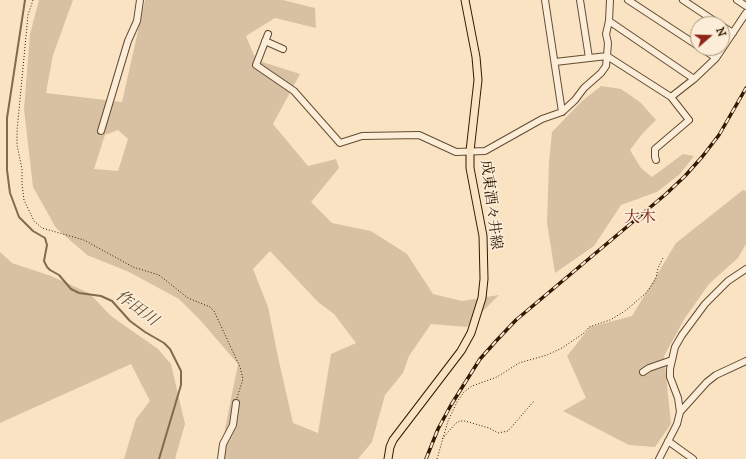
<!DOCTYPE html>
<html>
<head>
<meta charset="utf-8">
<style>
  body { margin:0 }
  #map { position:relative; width:746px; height:459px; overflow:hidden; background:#fae3c3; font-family:"IM FELL DW Pica",serif }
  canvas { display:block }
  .north { position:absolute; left:690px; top:16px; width:40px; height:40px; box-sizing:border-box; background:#fcedd8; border:1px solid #ab9982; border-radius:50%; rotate:70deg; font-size:11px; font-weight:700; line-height:16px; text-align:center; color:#311a00 }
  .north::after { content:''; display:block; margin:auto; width:14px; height:18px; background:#8f2418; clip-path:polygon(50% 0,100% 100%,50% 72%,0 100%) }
</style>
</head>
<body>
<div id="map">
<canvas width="746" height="459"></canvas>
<div class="north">N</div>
</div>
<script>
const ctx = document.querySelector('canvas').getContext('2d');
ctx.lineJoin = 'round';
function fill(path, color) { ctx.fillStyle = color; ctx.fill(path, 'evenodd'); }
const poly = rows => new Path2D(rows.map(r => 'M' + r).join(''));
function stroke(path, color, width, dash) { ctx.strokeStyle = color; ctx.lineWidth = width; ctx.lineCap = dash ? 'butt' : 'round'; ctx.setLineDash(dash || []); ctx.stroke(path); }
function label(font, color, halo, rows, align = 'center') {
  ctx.font = font + ' "IM FELL DW Pica","Noto Serif JP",serif'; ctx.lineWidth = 3.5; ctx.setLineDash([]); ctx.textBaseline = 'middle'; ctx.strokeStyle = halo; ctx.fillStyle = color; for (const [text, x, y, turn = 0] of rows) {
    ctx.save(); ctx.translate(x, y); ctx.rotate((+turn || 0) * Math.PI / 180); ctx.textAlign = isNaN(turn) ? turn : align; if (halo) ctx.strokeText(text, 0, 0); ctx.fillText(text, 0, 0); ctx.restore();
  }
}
fill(poly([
  [39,0,73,0,53,55,46,93,122,102,145,0,283,0,315,8,316,28,275,18,246,36,256,60,300,74,273,124,308,166,336,159,339,168,311,202,332,223,371,231,407,254,433,294,462,301,499,295,467,327,431,324,409,356,403,373,385,395,372,442,358,459,222,459,225,429,238,364,201,321,179,299,129,272,87,255,56,228,33,187,24,109,30,34],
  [118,130,128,139,118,171,94,169,105,135],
  [270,251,318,302,334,314,356,343,331,354,318,433,293,423,278,357,268,307,253,269],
  [601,86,621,89,640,102,656,120,643,133,630,150,641,168,652,177,683,154,694,156,680,174,657,192,621,205,594,246,555,273,547,223,549,162,552,132,582,101],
  [743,190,746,191,746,244,738,258,709,284,685,318,664,356,671,424,655,447,629,445,563,411,586,398,567,356,590,327,632,316,676,243],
  [0,252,12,263,51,276,89,293,111,316,158,349,171,364,185,424,175,459,124,459,136,419,150,401,131,364,0,423]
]), '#d8c1a2');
stroke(poly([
  [25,0,7,118,7,170,10,193,19,217,33,231,45,238,47,245,44,261,47,267,50,270,59,275,71,289,79,293,101,296,112,301,130,321,145,332,164,343,170,349,181,371,181,385,159,459]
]), '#816a4d', 2);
const minor = poly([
  [545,0,562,112],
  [580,0,589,58],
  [628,0,698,46],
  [683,0,719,24],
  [737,0,746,6],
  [609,21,694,79],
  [722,26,733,33],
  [268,34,256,65,294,91,340,143,362,136,419,135,456,152,485,151,542,119,562,112,575,100,584,88,601,73,606,66,607,56,608,43,606,34,609,21,610,0],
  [265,41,283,49],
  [701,48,716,58],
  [555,62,607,56,671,97,689,120,655,149,655,157,656,160],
  [671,97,694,79,716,58,746,13],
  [101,131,128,41,137,21,140,0],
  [643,372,649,368,672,360],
  [680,412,707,382,716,375,746,361],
  [668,441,693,459],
  [221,459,223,444,233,425,236,403],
  [659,459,677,424,680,412,678,398,670,377,670,369,675,347,682,335,705,304,728,281,746,269]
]);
const major = poly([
  [388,459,390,447,393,440,461,351,471,333,482,298,484,279,483,236,470,168,470,151,478,80,476,57,465,0]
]);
stroke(minor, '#634c31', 8);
stroke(major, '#311a00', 9);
stroke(poly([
  [33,0,28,15,17,131,17,145,22,169,22,184,24,200,34,221,42,228,84,240,133,267,159,275,188,298,210,307,214,311,240,367,243,379,237,398],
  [442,439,456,423,460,421,465,421,489,428,498,433,508,431,534,401],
  [437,459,448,421,457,402,464,392,472,386,497,377,519,363,547,355,562,348,584,333,589,327,610,320,625,311,646,293,652,285,656,278,658,268,663,258]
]), '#311a00', 1, [1, 2]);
stroke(minor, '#fcedd8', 6);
stroke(major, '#fae3c3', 7);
const rail = poly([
  [426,459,438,429,451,405,480,359,497,340,516,320,666,194,685,176,702,157,719,135,746,88]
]);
stroke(rail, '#311a00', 3.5);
stroke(rail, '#fcedd8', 2, [6]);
label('15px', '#311a00', '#fcedd8', [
  ["成東酒々井線",490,205,83]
]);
label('16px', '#7a1f14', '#fcedd8', [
  ["大木",640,219]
]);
label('italic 16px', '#664f34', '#fcedd8', [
  ["作田川",136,309,37]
]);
</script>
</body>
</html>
